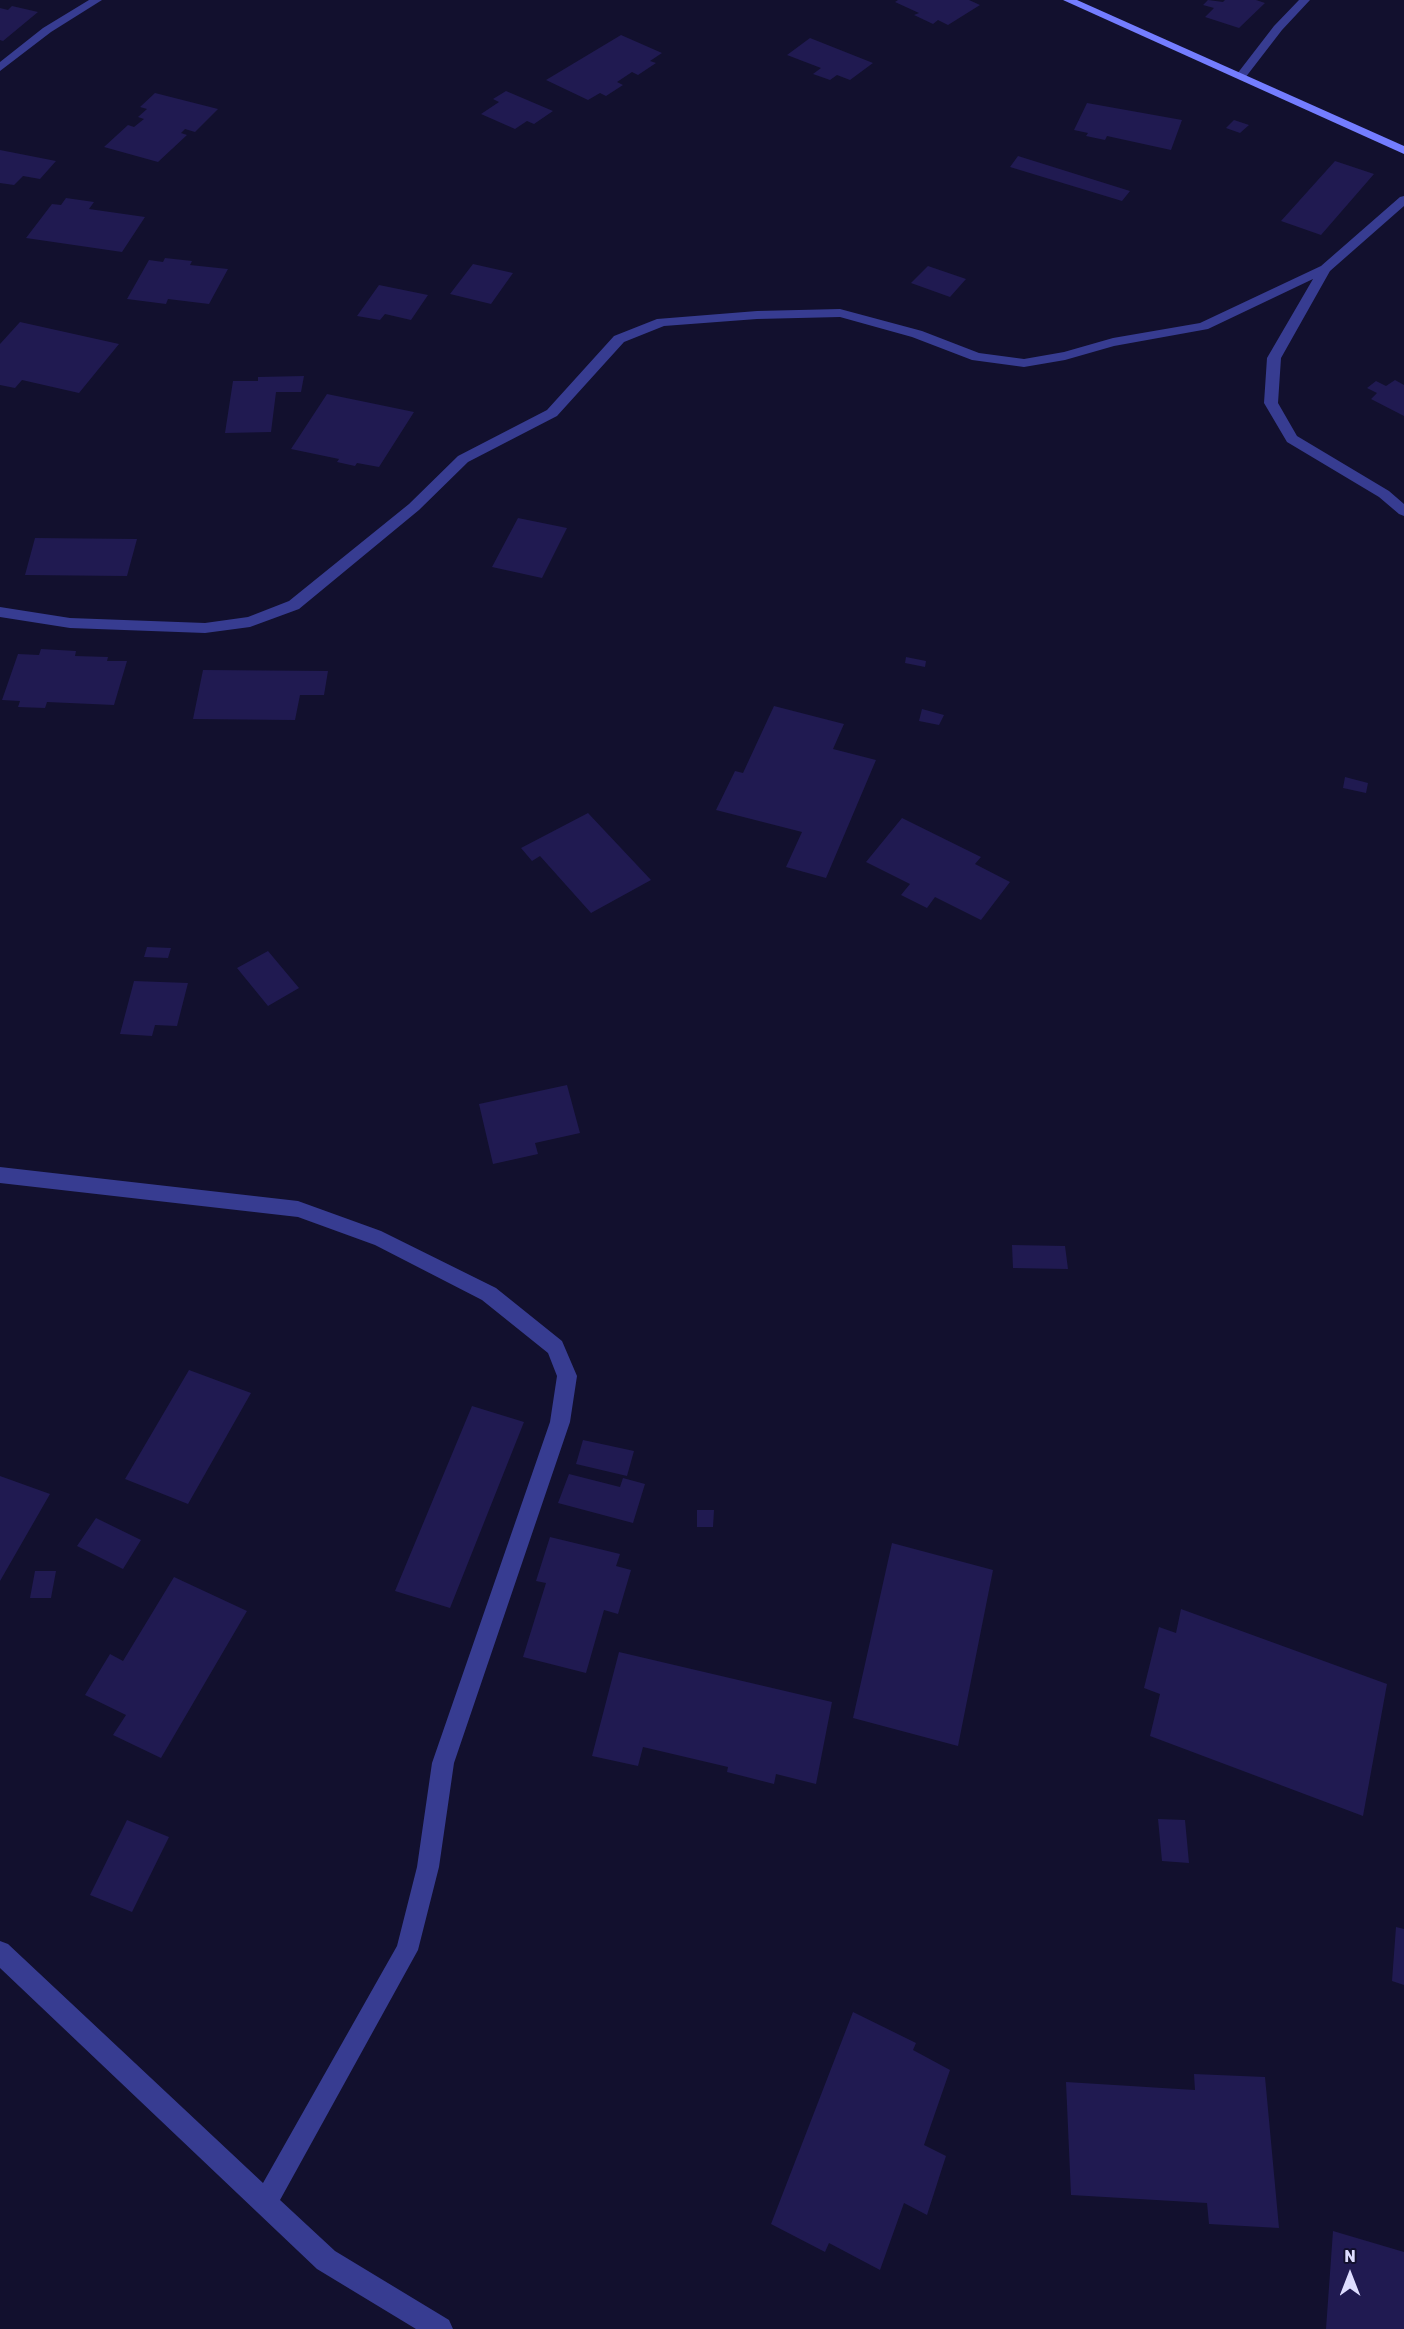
<!DOCTYPE html>
<html>
<head>
<meta charset="utf-8">
<style>
  body { margin:0 }
  #map { position:relative; width:1404px; height:2329px; overflow:hidden; background:#12102e; font-family:Rubik,sans-serif }
  canvas { display:block }
  .north { position:absolute; left:1320px; top:2245px; width:60px; height:60px; -webkit-text-stroke:4px #12102e; paint-order:stroke; rotate:0deg; font-size:16px; font-weight:700; line-height:24px; text-align:center; color:#deddff }
  .north::after { content:''; display:block; margin:auto; width:21px; height:27px; background:#deddff; clip-path:polygon(50% 0,100% 100%,50% 72%,0 100%) }
</style>
</head>
<body>
<div id="map">
<canvas width="1404" height="2329"></canvas>
<div class="north">N</div>
</div>
<script>
const ctx = document.querySelector('canvas').getContext('2d');
ctx.lineJoin = 'round';
function fill(path, color) { ctx.fillStyle = color; ctx.fill(path, 'evenodd'); }
const poly = rows => new Path2D(rows.map(r => 'M' + r).join(''));
fill(poly([
  [898,0,969,0,980,5,948,25,938,20,933,24,914,15,919,13,895,2],
  [1208,0,1223,2,1225,0,1256,0,1265,3,1239,28,1205,17,1214,8,1203,5],
  [12,6,38,12,3,41,0,40,0,8,8,10],
  [621,35,662,53,650,61,656,63,638,75,632,72,617,82,623,85,606,96,600,93,588,100,546,80],
  [810,38,873,63,850,80,837,75,830,80,813,74,821,68,787,55],
  [506,91,553,111,534,124,527,121,515,129,481,114,499,102,493,99],
  [155,93,218,109,195,132,185,129,181,133,187,135,158,162,104,147,128,125,134,127,144,119,138,117,147,109,140,107],
  [1087,103,1182,120,1171,150,1107,136,1105,140,1086,136,1088,133,1074,130],
  [1234,120,1249,125,1240,133,1226,128],
  [0,150,56,161,40,179,23,176,14,185,0,183],
  [1018,156,1130,191,1122,201,1010,167],
  [1335,161,1374,174,1321,235,1281,221],
  [66,198,94,202,89,209,145,217,122,252,26,238,52,204,61,205],
  [165,258,192,261,190,265,228,269,209,304,168,299,166,304,127,299,149,260,163,262],
  [473,264,513,273,491,304,450,294],
  [928,266,966,279,950,297,911,283],
  [379,285,428,295,411,320,385,314,380,320,357,316],
  [20,322,119,344,79,393,22,380,15,388,0,385,0,344],
  [304,376,301,392,276,392,271,432,225,433,233,381,258,381,258,377],
  [1395,380,1404,385,1404,416,1371,399,1377,393,1367,388,1376,381,1386,386],
  [327,394,414,412,379,467,357,463,355,466,337,462,339,459,291,449],
  [518,518,567,528,542,578,492,567],
  [35,538,137,539,127,576,25,575],
  [41,649,76,651,75,656,108,657,107,661,127,661,114,705,47,702,45,708,18,707,20,701,2,700,18,654,39,655],
  [906,657,926,661,925,667,905,663],
  [203,670,328,671,324,695,300,695,295,720,193,719],
  [774,706,844,724,833,749,876,760,826,878,786,867,802,832,716,810,735,771,743,773],
  [922,709,944,715,939,725,919,721],
  [1345,777,1368,783,1366,793,1343,788],
  [588,813,651,880,591,913,540,856,532,861,521,848],
  [902,818,981,857,975,864,1010,882,981,920,935,897,927,908,901,895,910,884,866,862],
  [147,947,171,948,168,958,144,957],
  [268,951,299,988,268,1006,237,968],
  [134,981,188,983,177,1026,155,1025,152,1036,120,1034],
  [567,1085,580,1133,535,1143,538,1154,493,1164,479,1104],
  [1012,1245,1065,1246,1068,1269,1013,1268],
  [189,1370,251,1393,188,1504,125,1479],
  [472,1406,524,1422,450,1608,395,1591],
  [583,1440,634,1451,627,1476,576,1464],
  [569,1474,620,1487,623,1478,645,1484,633,1523,558,1503],
  [0,1476,50,1494,0,1581],
  [697,1510,714,1510,713,1527,697,1527],
  [96,1518,141,1540,123,1569,77,1546],
  [550,1537,620,1554,616,1566,631,1570,618,1614,604,1610,586,1673,523,1657,546,1583,536,1581],
  [892,1543,993,1570,958,1746,853,1718],
  [35,1571,56,1571,51,1598,30,1598],
  [174,1577,247,1611,161,1758,113,1735,126,1715,85,1695,110,1654,123,1661],
  [1181,1609,1387,1684,1363,1816,1150,1736,1160,1694,1144,1688,1159,1627,1176,1633],
  [619,1652,832,1702,816,1784,776,1774,774,1784,727,1772,728,1767,643,1747,638,1766,592,1756],
  [1158,1819,1185,1820,1189,1863,1162,1861],
  [127,1820,169,1837,132,1912,90,1895],
  [1396,1927,1404,1929,1404,1985,1392,1981],
  [853,2012,916,2043,913,2050,950,2070,924,2145,946,2156,927,2215,904,2203,880,2270,829,2243,825,2252,771,2224],
  [1194,2074,1265,2077,1279,2228,1209,2224,1207,2203,1071,2195,1066,2082,1195,2090],
  [1333,2231,1404,2252,1404,2329,1326,2329]
]), '#201a51');
fill(poly([
  [89,0,102,0,51,32,0,71,0,62,43,28,89,0],
  [1299,0,1310,0,1282,30,1245,78,1237,78,1237,74,1274,26,1299,0],
  [1404,196,1404,206,1330,271,1281,358,1278,403,1297,436,1389,491,1404,504,1404,516,1399,514,1379,497,1287,442,1264,403,1267,358,1313,279,1208,329,1114,346,1065,360,1024,367,972,360,912,337,840,317,757,319,664,326,624,342,557,416,468,462,419,510,299,609,250,627,205,633,70,628,0,617,0,607,70,618,205,623,248,617,289,601,409,504,458,456,547,410,614,336,657,319,757,311,840,309,922,331,979,353,1024,359,1064,352,1113,338,1200,323,1321,266,1400,197,1404,196],
  [0,1167,298,1201,381,1231,496,1288,562,1341,577,1376,570,1422,454,1763,439,1867,418,1950,280,2200,335,2251,449,2320,453,2329,416,2329,317,2269,0,1968,0,1941,8,1944,263,2183,397,1946,417,1867,432,1763,550,1422,557,1376,548,1353,482,1300,375,1245,298,1217,0,1183,0,1167]
]), '#373c91');
fill(poly([
  [1063,0,1077,0,1404,146,1404,154,1063,0]
]), '#747dff');
</script>
</body>
</html>
